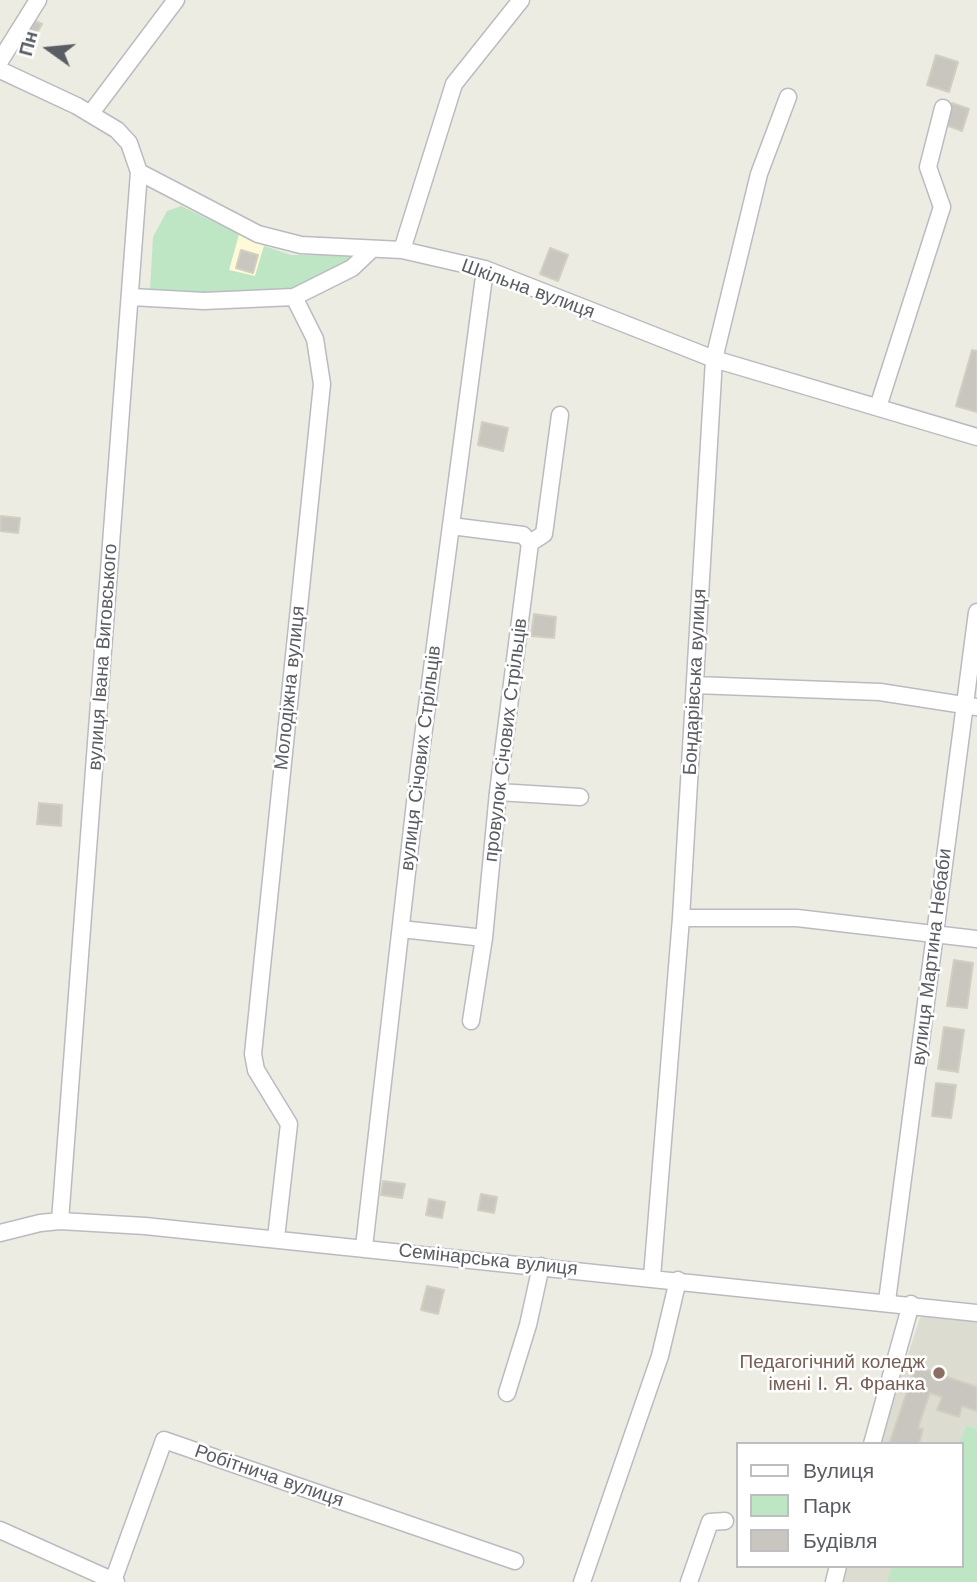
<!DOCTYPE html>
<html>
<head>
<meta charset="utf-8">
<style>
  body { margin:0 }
  #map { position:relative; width:977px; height:1582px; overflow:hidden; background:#edece2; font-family:"Work Sans",sans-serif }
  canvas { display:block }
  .legend { position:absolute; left:736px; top:1442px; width:228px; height:126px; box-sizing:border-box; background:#fff; border:2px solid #bdbec1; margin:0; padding:9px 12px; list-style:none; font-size:21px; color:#5a5d63 }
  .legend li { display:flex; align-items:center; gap:14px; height:35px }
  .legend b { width:35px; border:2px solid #bdbec1 }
  .north { position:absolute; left:14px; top:14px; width:70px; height:70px; -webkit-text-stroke:5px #fff; paint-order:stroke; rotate:285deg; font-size:19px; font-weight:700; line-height:28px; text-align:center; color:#5a5d63 }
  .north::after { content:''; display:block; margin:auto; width:24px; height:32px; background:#5a5d63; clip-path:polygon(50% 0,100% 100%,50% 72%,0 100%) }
</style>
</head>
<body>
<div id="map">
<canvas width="977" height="1582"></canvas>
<ul class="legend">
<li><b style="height:9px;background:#fff"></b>Вулиця</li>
<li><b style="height:19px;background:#bee5c4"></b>Парк</li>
<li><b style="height:19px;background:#c8c6bf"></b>Будівля</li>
</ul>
<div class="north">Пн</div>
</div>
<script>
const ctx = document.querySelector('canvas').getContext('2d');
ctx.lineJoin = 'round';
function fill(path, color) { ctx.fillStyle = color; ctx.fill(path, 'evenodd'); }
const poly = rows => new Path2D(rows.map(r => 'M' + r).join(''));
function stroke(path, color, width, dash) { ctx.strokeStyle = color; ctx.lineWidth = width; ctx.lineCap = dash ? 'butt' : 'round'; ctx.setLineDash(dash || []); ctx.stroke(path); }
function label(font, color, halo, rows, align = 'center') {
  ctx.font = font + ' "Work Sans",sans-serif'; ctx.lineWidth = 5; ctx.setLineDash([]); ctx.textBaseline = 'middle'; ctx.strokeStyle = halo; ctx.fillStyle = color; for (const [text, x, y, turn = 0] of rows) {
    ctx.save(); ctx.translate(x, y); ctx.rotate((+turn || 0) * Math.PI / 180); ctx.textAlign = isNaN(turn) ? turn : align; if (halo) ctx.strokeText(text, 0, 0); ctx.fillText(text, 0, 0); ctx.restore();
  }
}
fill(poly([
  [239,234,264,246,255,276,229,270]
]), '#fefad7');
fill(poly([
  [926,1314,977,1321,977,1429,966,1425,959,1444,879,1444,920,1318],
  [839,1566,892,1566,887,1582,835,1582]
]), '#dddcd0');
fill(poly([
  [181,206,239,234,229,270,255,276,264,246,291,255,355,255,357,260,306,287,281,290,188,295,150,290,153,237,167,211],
  [966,1425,977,1429,977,1582,887,1582,892,1566,961,1566,959,1444]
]), '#bee5c4');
const building = poly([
  [29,18,42,24,27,51,13,45,29,18],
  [936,55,958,62,949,92,927,85,936,55],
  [952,103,969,109,962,131,946,125,952,103],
  [550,248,568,255,558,281,540,274,550,248],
  [241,250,258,255,253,273,236,268,241,250],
  [972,350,977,351,977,412,956,406,972,350],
  [482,422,508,428,503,451,478,445,482,422],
  [1,516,20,518,18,533,0,531,1,516],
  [534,614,556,617,554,638,531,636,534,614],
  [39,803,62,805,61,826,37,824,39,803],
  [954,960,973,963,967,1008,947,1006,954,960],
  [944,1027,964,1030,958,1072,938,1069,944,1027],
  [936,1083,956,1085,951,1118,932,1116,936,1083],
  [383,1181,405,1184,402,1198,381,1195,383,1181],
  [481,1194,497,1197,494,1213,478,1210,481,1194],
  [429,1199,445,1202,442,1218,426,1215,429,1199],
  [427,1286,444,1290,438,1314,421,1310,427,1286],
  [916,1366,977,1387,977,1411,962,1406,959,1417,937,1410,942,1397,930,1393,918,1428,923,1429,919,1444,889,1444,916,1366]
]);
fill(building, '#c8c6bf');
stroke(building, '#d2cfc0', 2);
const minor = poly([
  [0,61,38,0],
  [0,70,77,106,117,130,129,143,139,172,60,1221],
  [91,113,176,0],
  [139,172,258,234,301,245,402,250,485,269,714,359,977,437],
  [402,250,454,84,521,0],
  [131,297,204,301,294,297,352,268,371,250],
  [878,407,942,207,928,167,943,108],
  [530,543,544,534,560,415],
  [695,685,880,692,977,707],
  [498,792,580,797],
  [681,918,797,918,977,939],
  [401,929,484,938,498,792,530,543,523,535,451,526],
  [471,1021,484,938],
  [0,1233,40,1223,60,1221,145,1226,977,1313],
  [276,1238,289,1124,256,1070,253,1054,322,384,315,339,294,297],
  [364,1247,420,759,485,269],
  [652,1277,681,918,714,359,759,174,788,97],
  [887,1301,977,612],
  [507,1393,528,1325,541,1266],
  [872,1444,911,1304],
  [0,1530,116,1582],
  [113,1581,164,1440,515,1561],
  [582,1582,660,1356,678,1280],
  [689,1582,710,1522,725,1521],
  [834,1582,838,1566]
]);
stroke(minor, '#babbc1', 19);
stroke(minor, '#fff', 16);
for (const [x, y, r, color] of [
  [939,1373,7,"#8d6e63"]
]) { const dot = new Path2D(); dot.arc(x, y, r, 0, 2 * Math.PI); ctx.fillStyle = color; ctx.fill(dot); stroke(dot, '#fff', 2.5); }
label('19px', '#5a5d63', '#fff', [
  ["Шкільна вулиця",528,289,20],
  ["вулиця Івана Виговського",103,657,-86],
  ["Бондарівська вулиця",695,682,-87],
  ["Молодіжна вулиця",290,688,-84],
  ["провулок Січових Стрільців",506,740,-83],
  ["вулиця Січових Стрільців",421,758,-83],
  ["вулиця Мартина Небаби",932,957,-83],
  ["Семінарська вулиця",488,1260,6],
  ["Робітнича вулиця",269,1476,19]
]);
label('19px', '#785e54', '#fff', [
  ["Педагогічний коледж",925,1362],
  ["імені І. Я. Франка",925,1384]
], 'right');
</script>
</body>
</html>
